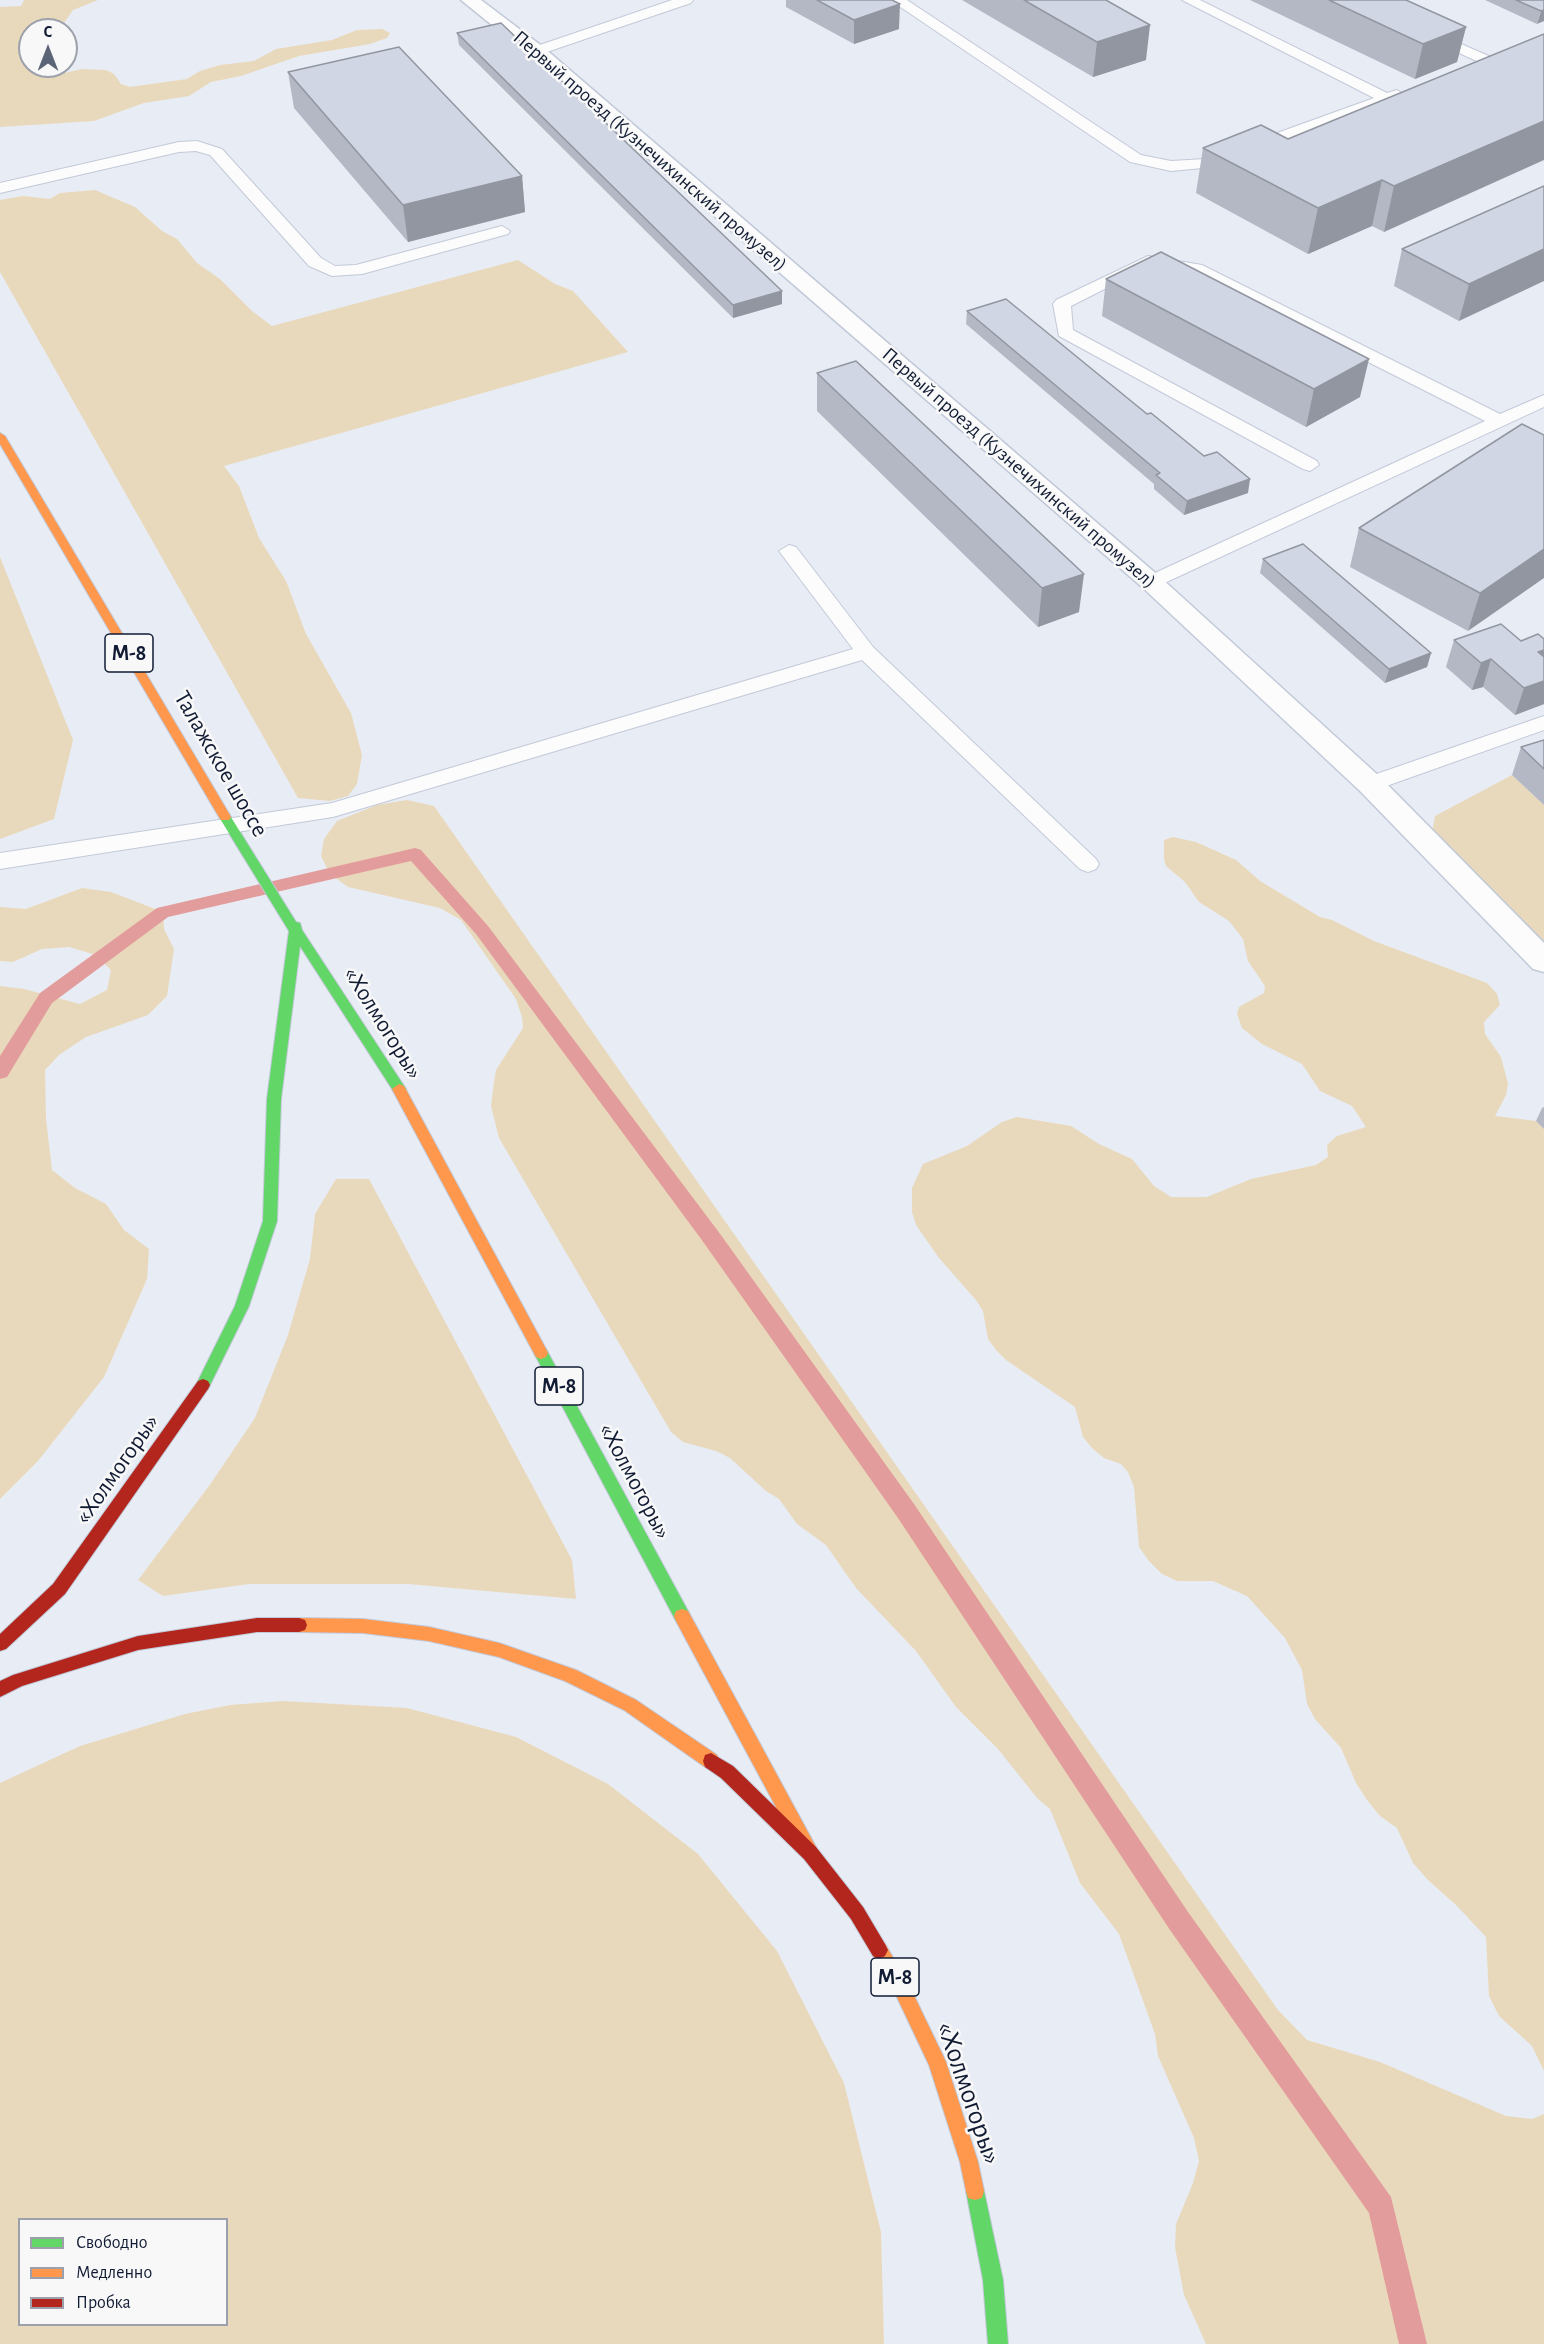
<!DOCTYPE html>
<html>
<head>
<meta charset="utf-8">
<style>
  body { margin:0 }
  #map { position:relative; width:1544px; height:2344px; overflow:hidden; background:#e8ecf4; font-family:"Alegreya Sans",sans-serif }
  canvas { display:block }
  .legend { position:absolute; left:18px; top:2218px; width:210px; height:108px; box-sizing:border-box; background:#f8f8f8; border:2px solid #9ca0aa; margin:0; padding:8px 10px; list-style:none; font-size:18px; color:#111c34 }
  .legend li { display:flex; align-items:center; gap:12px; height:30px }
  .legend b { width:30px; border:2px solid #9ca0aa }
  .north { position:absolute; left:18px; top:18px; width:60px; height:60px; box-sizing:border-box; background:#f8f8f8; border:2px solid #9ca0aa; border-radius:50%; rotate:0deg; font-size:16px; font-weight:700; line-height:24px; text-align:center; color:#111c34 }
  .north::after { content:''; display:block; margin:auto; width:21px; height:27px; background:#5c6577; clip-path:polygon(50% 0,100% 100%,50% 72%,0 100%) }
</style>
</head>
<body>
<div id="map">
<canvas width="1544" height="2344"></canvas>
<ul class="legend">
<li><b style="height:8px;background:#63d668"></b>Свободно</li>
<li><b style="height:8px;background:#ff974d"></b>Медленно</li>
<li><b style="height:8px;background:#b3261e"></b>Пробка</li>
</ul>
<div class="north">С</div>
</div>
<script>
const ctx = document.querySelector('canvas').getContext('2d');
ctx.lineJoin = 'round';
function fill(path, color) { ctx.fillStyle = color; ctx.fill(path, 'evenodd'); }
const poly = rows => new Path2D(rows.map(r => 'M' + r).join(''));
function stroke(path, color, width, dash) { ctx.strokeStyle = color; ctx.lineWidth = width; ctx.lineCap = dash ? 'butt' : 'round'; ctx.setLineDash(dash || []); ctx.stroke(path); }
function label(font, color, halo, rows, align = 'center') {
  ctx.font = font + ' "Alegreya Sans",sans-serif'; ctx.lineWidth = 5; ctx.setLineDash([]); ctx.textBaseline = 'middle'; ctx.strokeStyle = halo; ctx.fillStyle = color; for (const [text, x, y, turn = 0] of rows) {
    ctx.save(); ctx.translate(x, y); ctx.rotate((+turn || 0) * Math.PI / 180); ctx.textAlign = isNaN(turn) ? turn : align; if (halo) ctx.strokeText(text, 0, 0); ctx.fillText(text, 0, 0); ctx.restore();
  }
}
fill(poly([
  [24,0,98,0,73,10,62,26,64,30,30,30,30,66,52,66,48,71,51,76,82,69,106,70,114,74,121,84,130,87,187,79,200,71,220,65,254,61,276,49,332,40,357,30,382,29,390,33,387,38,370,44,299,56,241,76,211,82,189,96,144,103,94,121,0,127,0,7,21,6],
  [95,190,135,207,162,231,177,239,197,263,220,279,252,311,272,326,518,260,555,284,573,291,628,352,224,466,239,486,259,538,286,581,306,634,351,713,362,755,357,784,348,796,330,801,298,798,0,272,0,200,23,196,50,199,60,193],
  [0,557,73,740,54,819,0,839],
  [1512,775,1544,805,1544,944,1432,833,1435,816],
  [407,800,434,806,1278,2010,1307,2040,1380,2062,1506,2116,1532,2119,1544,2114,1544,2344,1206,2344,1184,2295,1175,2247,1176,2224,1193,2183,1199,2161,1194,2138,1158,2056,1155,2034,1119,1934,1080,1883,1050,1809,1037,1798,998,1749,956,1707,916,1651,856,1588,826,1545,797,1524,779,1499,766,1491,730,1458,716,1451,683,1442,671,1432,499,1138,491,1106,494,1082,496,1070,523,1028,522,1017,516,999,461,920,440,908,348,887,330,874,321,856,324,839,337,821,377,805],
  [1173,837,1196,842,1236,860,1260,881,1320,917,1332,920,1374,941,1487,983,1497,994,1500,1005,1484,1022,1485,1034,1501,1057,1508,1084,1506,1095,1495,1116,1536,1121,1544,1129,1544,2071,1532,2046,1499,2016,1489,1996,1486,1937,1457,1906,1427,1879,1413,1863,1397,1828,1380,1816,1367,1800,1356,1783,1341,1748,1315,1719,1307,1704,1302,1670,1285,1638,1247,1596,1213,1581,1177,1581,1162,1574,1149,1561,1139,1547,1134,1487,1128,1472,1121,1464,1104,1458,1092,1448,1083,1437,1075,1407,1006,1360,996,1350,988,1339,983,1311,976,1300,939,1258,916,1225,912,1212,912,1188,923,1164,967,1146,1002,1122,1017,1117,1071,1126,1099,1144,1132,1159,1154,1186,1171,1197,1207,1197,1251,1179,1316,1165,1328,1157,1327,1145,1337,1136,1366,1127,1352,1106,1320,1091,1302,1064,1262,1044,1242,1028,1237,1014,1239,1007,1264,993,1265,986,1248,961,1243,939,1229,921,1199,902,1185,882,1166,866,1164,859,1164,840],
  [82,888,111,892,163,912,164,929,174,949,167,996,148,1015,86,1037,59,1055,45,1070,46,1119,52,1170,75,1188,106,1204,124,1230,149,1249,147,1279,104,1377,38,1461,0,1499,0,986,24,989,80,1004,107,990,111,970,96,955,69,947,42,949,13,962,0,961,0,907,26,909],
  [336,1179,369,1179,572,1560,576,1599,408,1584,249,1584,163,1596,138,1580,209,1486,255,1418,288,1335,310,1259,315,1214],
  [283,1701,407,1708,516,1737,608,1784,698,1854,777,1951,844,2083,881,2232,884,2344,0,2344,0,1783,80,1746,185,1714,230,1705],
  [20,2220,226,2220,226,2324,20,2324]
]), '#e9d9bc');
fill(poly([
  [415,848,421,850,488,926,718,1231,914,1504,1188,1912,1391,2197,1427,2344,1399,2344,1369,2213,1170,1930,898,1518,704,1243,476,934,411,861,168,917,52,1003,7,1077,0,1079,0,1056,40,993,157,908,415,848]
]), '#e39c9c');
const lane = poly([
  [672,0,693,0,691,3,541,54,531,54,529,51,531,48,672,0],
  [890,0,907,0,1141,155,1171,161,1205,159,1374,98,1182,0,1200,0,1387,93,1397,90,1405,95,1392,102,1213,167,1171,171,1130,162,890,0],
  [1429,30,1491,57,1493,60,1486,64,1481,63,1424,37,1422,34,1424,31,1429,30],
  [197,141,222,149,321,258,335,266,356,265,502,226,510,231,508,234,362,274,332,276,309,266,210,155,196,151,179,152,0,193,0,183,179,142,197,141],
  [1148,256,1202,265,1500,414,1544,395,1544,407,1158,586,1144,586,1141,582,1144,578,1485,421,1192,273,1150,266,1071,306,1073,330,1317,461,1319,465,1310,471,1303,469,1059,336,1053,304,1056,300,1148,256],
  [789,545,796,547,873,647,1096,859,1099,864,1096,869,1088,872,1080,869,862,660,333,817,0,869,0,853,332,803,853,649,779,551,789,545],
  [1544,716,1544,730,1378,789,1370,791,1362,789,1359,784,1362,779,1544,716]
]);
const street = poly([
  [461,0,481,0,543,47,1160,577,1380,777,1544,943,1544,972,1533,969,1360,791,1142,587,529,55,461,0]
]);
const fast = poly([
  [225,813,229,814,296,922,300,923,302,930,406,1089,399,1094,394,1092,300,946,281,1099,277,1221,249,1306,208,1389,203,1391,198,1389,196,1385,235,1306,263,1221,267,1099,289,931,219,817,225,813],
  [541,1347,546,1349,688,1611,690,1616,688,1621,682,1623,676,1621,534,1353,536,1349,541,1347],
  [975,2182,982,2184,984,2191,1003,2280,1008,2344,988,2344,983,2280,966,2191,968,2184,975,2182]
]);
const slow = poly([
  [0,433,5,436,231,817,229,820,221,820,219,817,0,444,0,433],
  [399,1084,404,1086,546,1349,548,1353,546,1357,541,1359,536,1357,392,1089,399,1084],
  [682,1609,688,1611,816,1847,819,1853,816,1859,810,1861,804,1859,676,1621,674,1616,676,1611,682,1609],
  [299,1618,363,1619,429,1627,499,1643,576,1670,636,1700,717,1755,719,1761,717,1767,711,1769,705,1767,624,1710,565,1681,499,1657,429,1641,363,1633,299,1632,293,1630,291,1625,293,1620,299,1618],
  [879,1941,885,1944,907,1981,946,2062,978,2162,984,2191,982,2198,975,2200,968,2198,966,2191,960,2162,929,2065,895,1993,870,1950,873,1944,879,1941]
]);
const jam = poly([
  [203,1379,208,1381,210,1385,208,1389,65,1594,6,1649,0,1651,0,1634,53,1584,198,1381,203,1379],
  [257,1618,299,1618,305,1620,307,1625,305,1630,299,1632,257,1632,138,1650,22,1686,0,1697,0,1681,13,1675,138,1636,257,1618],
  [711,1753,733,1766,816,1847,863,1907,885,1944,888,1950,885,1956,879,1959,873,1956,851,1919,804,1859,721,1778,705,1767,703,1761,705,1755,711,1753]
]);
stroke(lane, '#c2c9d8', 2);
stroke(street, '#c2c9d8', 3);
stroke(fast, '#c2c9d8', 2);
stroke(slow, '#c2c9d8', 2);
stroke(jam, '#c2c9d8', 2);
fill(lane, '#fcfcfd');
fill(street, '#fcfcfd');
fill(fast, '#63d668');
fill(slow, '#ff974d');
fill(jam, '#b3261e');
fill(poly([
  [786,0,892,0,899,29,854,44,786,7],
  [962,0,1106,0,1146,60,1093,77],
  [1250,0,1406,0,1466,27,1457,62,1415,79],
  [1485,0,1544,0,1537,24],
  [457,33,782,304,733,318,459,45],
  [1544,34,1384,232,1372,226,1308,254,1196,193,1203,148,1288,139],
  [288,72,522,176,525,212,408,242,294,108],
  [1544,186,1459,321,1394,286,1402,249],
  [1106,279,1360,397,1306,427,1102,316],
  [967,311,1248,493,1184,515,1154,489,1154,484,966,324],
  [817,373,1079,612,1038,627,817,411],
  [1544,435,1468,631,1350,567,1359,528],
  [1263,559,1431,653,1427,667,1385,683,1260,573],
  [1544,639,1544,704,1515,715,1483,687,1472,690,1446,667,1454,640,1521,641],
  [1544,740,1544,805,1512,775,1521,747],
  [1544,1107,1544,1129,1536,1121,1542,1108]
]), '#b3b8c4');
fill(poly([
  [900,4,899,29,854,44,854,20],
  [1544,10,1544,21,1537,24,1541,11],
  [1150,25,1146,60,1093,77,1097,42],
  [1466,27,1457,62,1415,79,1423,44],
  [1544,100,1544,160,1384,232,1394,186],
  [522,176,525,212,408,242,403,205],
  [1382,180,1372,226,1308,254,1318,208],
  [1544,249,1544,281,1459,321,1469,284],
  [782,291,782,304,733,318,733,305],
  [1369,359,1360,397,1306,427,1314,389],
  [1250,479,1248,493,1184,515,1187,501],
  [1544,549,1544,578,1468,631,1480,593],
  [1084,574,1079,612,1038,627,1042,588],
  [1544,650,1544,674,1538,652],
  [1431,653,1427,667,1385,683,1389,669],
  [1491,659,1483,687,1472,690,1481,663],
  [1544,681,1544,704,1515,715,1524,688]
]), '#9296a0');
const building = poly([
  [817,0,892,0,900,4,854,20,817,0],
  [1024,0,1106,0,1150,25,1097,42,1024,0],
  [1329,0,1406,0,1466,27,1423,44,1329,0],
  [1516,0,1544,0,1544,10,1541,11,1516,0],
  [501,23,782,291,733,305,457,33,501,23],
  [1544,34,1544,121,1394,186,1382,180,1318,208,1203,148,1261,125,1288,139,1544,34],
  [399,47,522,176,403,205,288,72,399,47],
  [1544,186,1544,249,1469,284,1402,249,1544,186],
  [1161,252,1369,359,1314,389,1106,279,1161,252],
  [1006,299,1147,414,1151,413,1204,456,1217,452,1250,479,1187,501,1156,475,1160,473,967,311,1006,299],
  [856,361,1084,574,1042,588,817,373,856,361],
  [1522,424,1544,435,1544,549,1480,593,1359,528,1522,424],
  [1303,544,1431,653,1389,669,1263,559,1303,544],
  [1501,624,1521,641,1538,634,1544,639,1544,650,1538,652,1544,657,1544,681,1524,688,1491,659,1481,663,1454,640,1501,624],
  [1544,740,1544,769,1521,747,1544,740]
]);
fill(building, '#d0d6e4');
stroke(building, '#9296a0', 1.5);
label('20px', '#111c34', '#f8f8f8', [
  ["Первый проезд (Кузнечихинский промузел)",650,151,41],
  ["Первый проезд (Кузнечихинский промузел)",1019,468,41]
]);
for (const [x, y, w] of [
  [129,653,48],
  [559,1386,48],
  [895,1977,48]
]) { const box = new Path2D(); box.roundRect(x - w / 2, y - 19, w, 38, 4.5); ctx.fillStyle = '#f8f8f8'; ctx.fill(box); stroke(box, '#111c34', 1.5); }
label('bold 22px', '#111c34', null, [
  ["М-8",129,653],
  ["М-8",559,1386],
  ["М-8",895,1977]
]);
label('24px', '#111c34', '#f8f8f8', [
  ["Талажское шоссе",221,764,60],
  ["«Холмогоры»",383,1023,58],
  ["«Холмогоры»",117,1469,-55],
  ["«Холмогоры»",635,1481,62]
]);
label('28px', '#111c34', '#f8f8f8', [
  ["«Холмогоры»",969,2093,71]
]);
</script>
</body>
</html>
